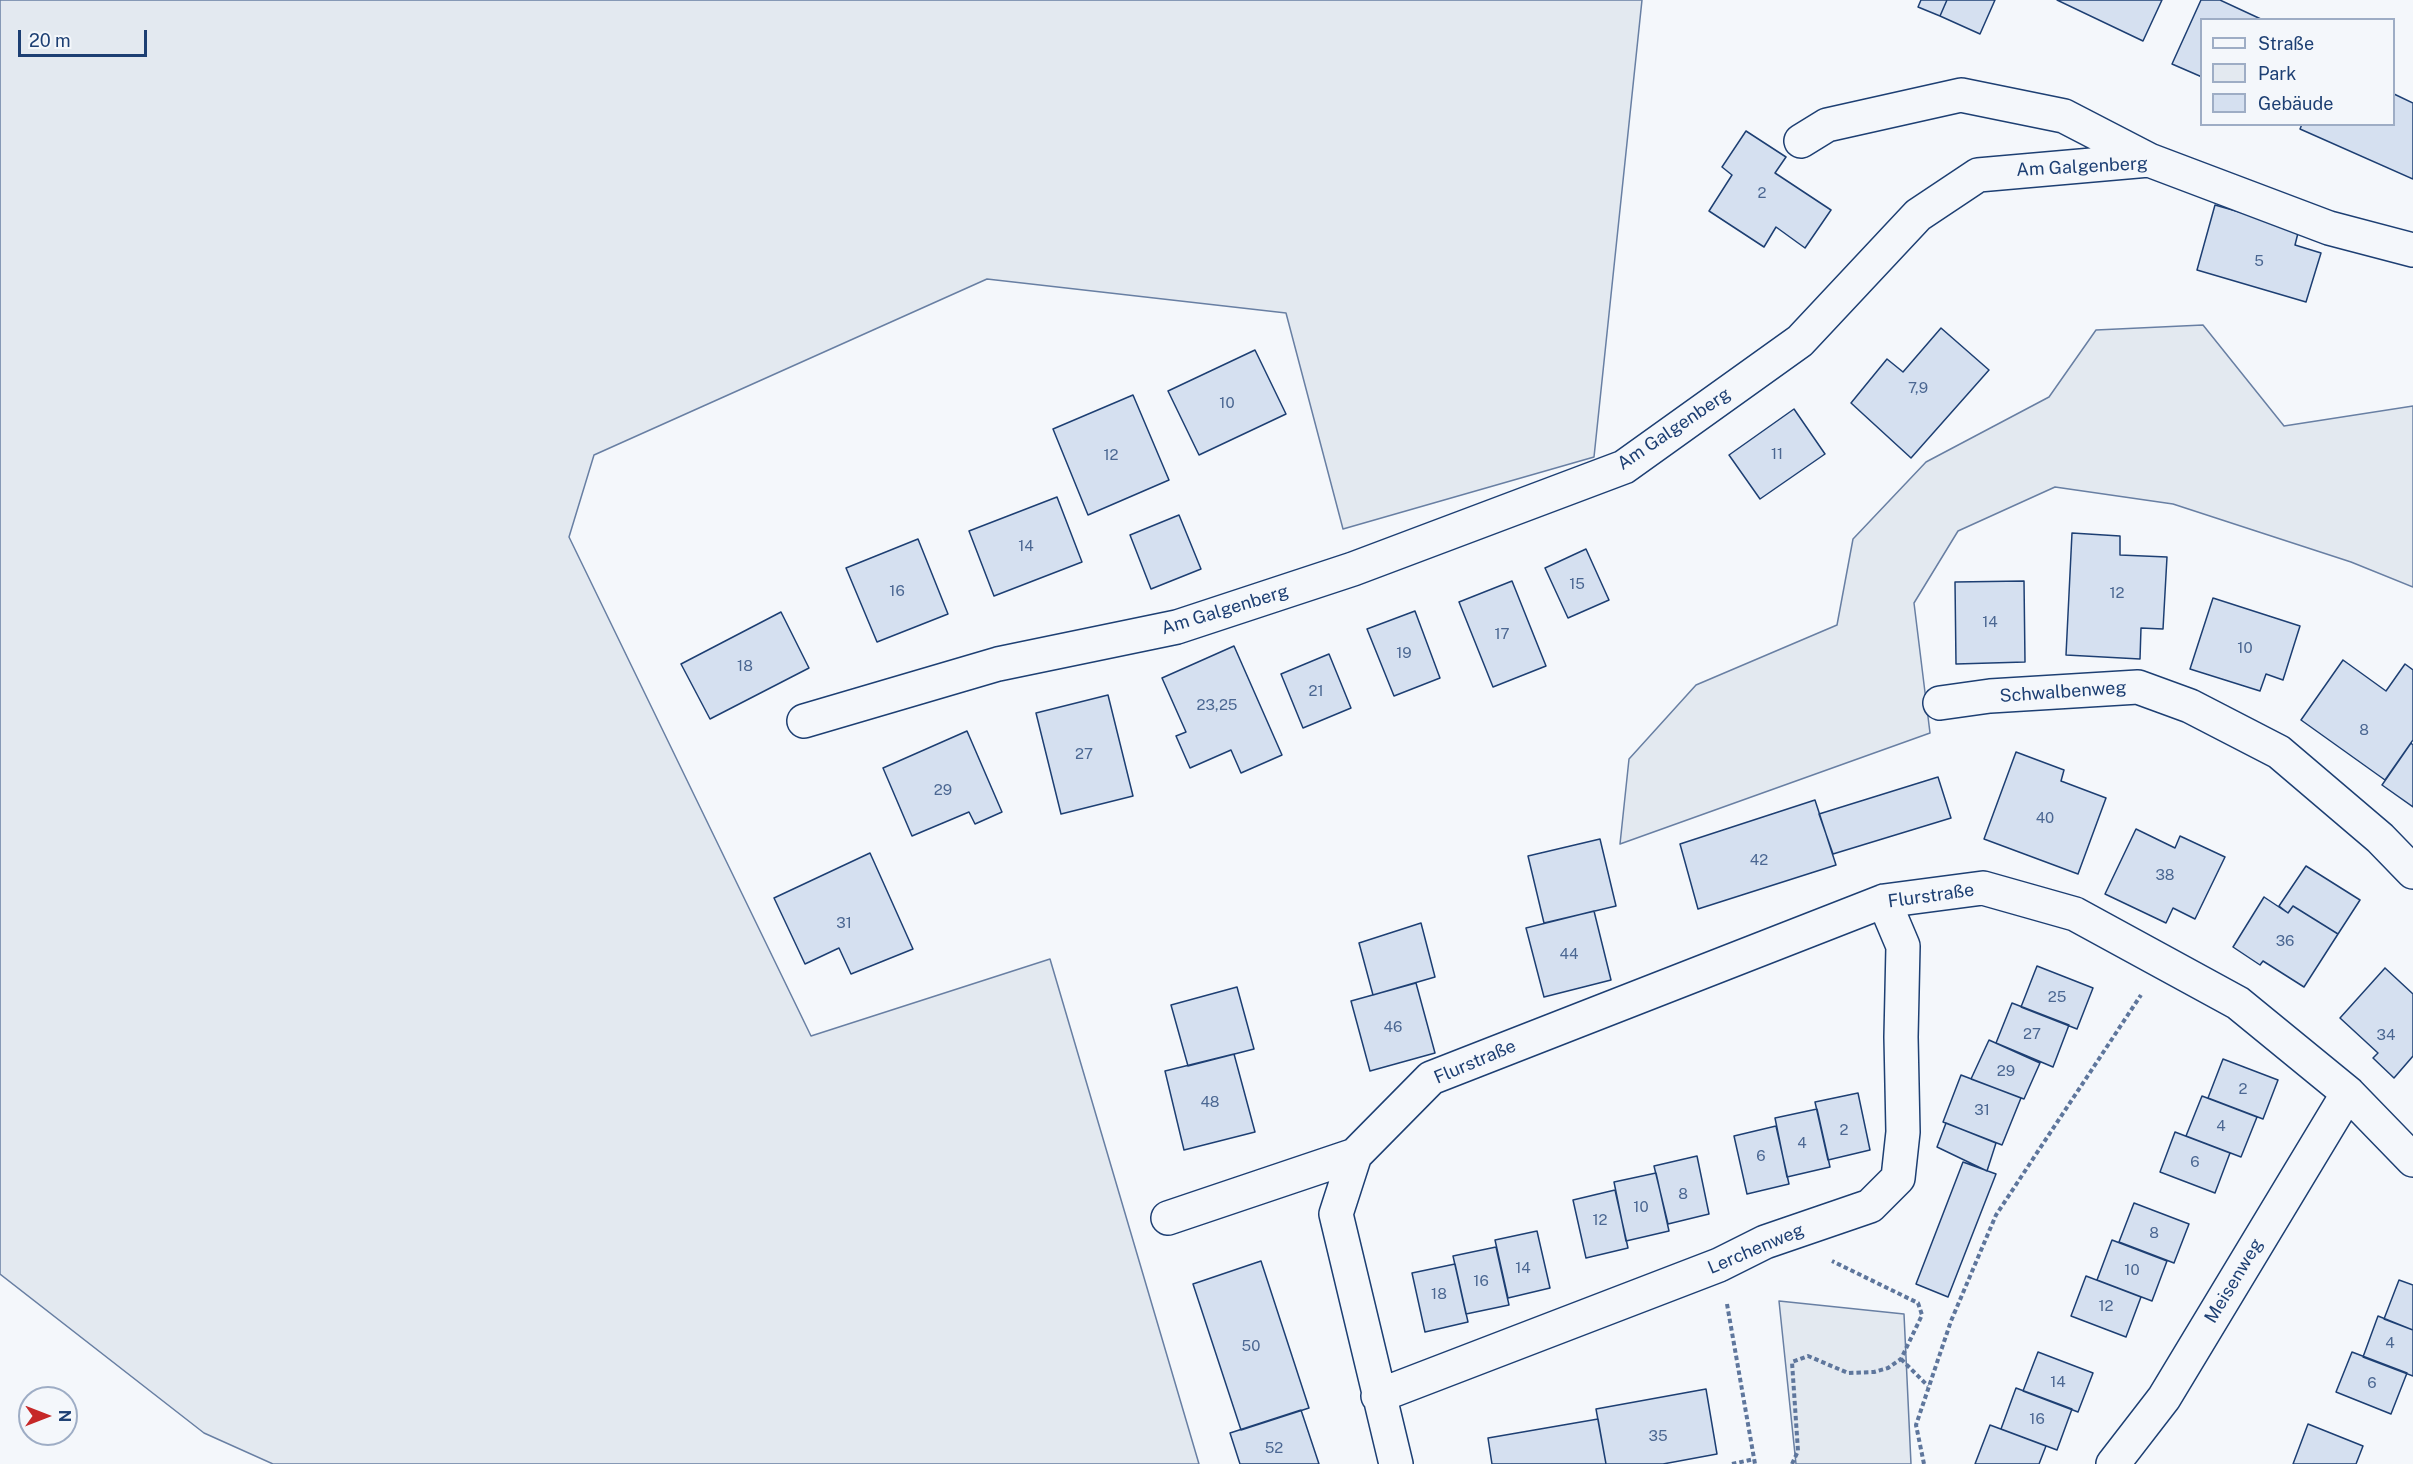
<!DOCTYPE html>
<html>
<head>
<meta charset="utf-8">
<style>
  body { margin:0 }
  #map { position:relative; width:2413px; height:1464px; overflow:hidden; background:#f4f7fb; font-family:"Public Sans",sans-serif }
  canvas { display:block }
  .legend { position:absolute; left:2200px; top:18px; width:195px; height:108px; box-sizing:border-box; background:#f4f7fb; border:2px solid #9eadc5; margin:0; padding:8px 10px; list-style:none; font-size:18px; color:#1d3f73 }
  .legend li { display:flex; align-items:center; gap:12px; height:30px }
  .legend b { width:30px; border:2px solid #9eadc5 }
  .north { position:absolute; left:18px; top:1386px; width:60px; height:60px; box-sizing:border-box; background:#f4f7fb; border:2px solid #9eadc5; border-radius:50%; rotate:90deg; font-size:16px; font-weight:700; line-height:24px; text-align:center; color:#1d3f73 }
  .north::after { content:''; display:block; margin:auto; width:21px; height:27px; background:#c62828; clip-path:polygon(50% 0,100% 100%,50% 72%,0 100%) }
  .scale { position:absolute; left:18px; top:30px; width:129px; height:27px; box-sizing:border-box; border:3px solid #1d3f73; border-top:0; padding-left:8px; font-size:18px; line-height:21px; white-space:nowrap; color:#1d3f73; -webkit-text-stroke:4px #f4f7fb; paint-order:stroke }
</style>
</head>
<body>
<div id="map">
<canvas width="2413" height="1464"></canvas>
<ul class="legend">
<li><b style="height:8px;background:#f4f7fb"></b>Straße</li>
<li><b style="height:16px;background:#e3e9f0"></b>Park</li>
<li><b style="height:16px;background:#d5e0f0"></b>Gebäude</li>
</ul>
<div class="north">N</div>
<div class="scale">20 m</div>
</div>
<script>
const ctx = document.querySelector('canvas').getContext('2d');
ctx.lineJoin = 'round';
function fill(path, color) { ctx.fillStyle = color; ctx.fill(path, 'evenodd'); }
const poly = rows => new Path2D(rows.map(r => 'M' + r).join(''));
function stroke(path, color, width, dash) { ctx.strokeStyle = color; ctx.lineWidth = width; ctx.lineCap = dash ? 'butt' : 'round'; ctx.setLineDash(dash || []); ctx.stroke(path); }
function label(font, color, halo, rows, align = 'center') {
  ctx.font = font + ' "Public Sans",sans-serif'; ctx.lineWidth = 4.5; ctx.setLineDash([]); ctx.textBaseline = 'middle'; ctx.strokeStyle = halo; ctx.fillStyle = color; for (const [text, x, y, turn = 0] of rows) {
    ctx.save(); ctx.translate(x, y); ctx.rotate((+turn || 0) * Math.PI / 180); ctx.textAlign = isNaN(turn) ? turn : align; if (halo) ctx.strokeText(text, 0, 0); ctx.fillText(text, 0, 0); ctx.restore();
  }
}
const green = poly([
  [0,0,1642,0,1594,457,1343,529,1286,313,987,279,594,455,569,537,811,1036,1050,959,1199,1464,273,1464,204,1433,0,1274,0,0],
  [2203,325,2284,426,2413,406,2413,587,2351,562,2173,504,2055,487,1958,531,1914,603,1930,733,1620,844,1629,759,1696,685,1837,625,1853,539,1926,462,2049,397,2096,330,2203,325],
  [1779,1301,1904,1314,1911,1464,1796,1464,1779,1301]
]);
fill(green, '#e3e9f0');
stroke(green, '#687fa3', 1.5);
const building = poly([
  [1921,0,1947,0,1940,16,1918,7,1921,0],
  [1947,0,1995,0,1980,34,1940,16,1947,0],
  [2057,0,2162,0,2143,41,2057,0],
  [2201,0,2220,0,2263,20,2202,20,2202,77,2172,64,2201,0],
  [2394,94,2413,103,2413,179,2300,129,2302,124,2394,124,2394,94],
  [1746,131,1786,157,1775,173,1831,210,1805,248,1776,227,1764,247,1709,211,1732,175,1722,167,1746,131],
  [2215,205,2299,229,2295,245,2321,253,2306,302,2197,270,2215,205],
  [1941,328,1989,370,1911,458,1851,403,1887,359,1903,372,1941,328],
  [1255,350,1286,414,1199,455,1168,391,1255,350],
  [1133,395,1169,480,1088,515,1053,429,1133,395],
  [1794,409,1825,454,1760,499,1729,455,1794,409],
  [1057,497,1082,562,994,596,969,531,1057,497],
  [1179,515,1201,569,1151,589,1130,535,1179,515],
  [2072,533,2120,536,2120,555,2167,557,2163,629,2141,628,2140,659,2066,655,2072,533],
  [918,539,948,614,877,642,846,568,918,539],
  [1586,549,1609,600,1568,618,1545,568,1586,549],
  [1512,581,1546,666,1493,687,1459,602,1512,581],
  [2024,581,2025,662,1956,664,1955,582,2024,581],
  [2213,598,2300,626,2283,680,2266,674,2260,691,2190,669,2213,598],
  [1415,611,1440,678,1394,696,1367,629,1415,611],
  [781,612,809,668,710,719,681,664,781,612],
  [1234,646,1282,755,1241,773,1231,750,1190,768,1176,736,1186,732,1162,678,1234,646],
  [1329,654,1351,708,1303,728,1281,674,1329,654],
  [2343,660,2386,691,2405,664,2413,670,2413,740,2385,780,2301,720,2343,660],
  [1108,695,1133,796,1061,814,1036,713,1108,695],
  [967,731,1002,812,975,824,969,812,912,836,883,768,967,731],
  [2411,743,2413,745,2413,807,2382,785,2411,743],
  [2016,752,2064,770,2061,781,2106,798,2078,874,1984,839,2016,752],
  [1938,777,1951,818,1833,854,1819,814,1938,777],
  [1815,800,1836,865,1698,909,1680,844,1815,800],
  [2136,829,2175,848,2180,836,2225,857,2195,919,2173,908,2166,923,2105,894,2136,829],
  [1600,839,1616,906,1544,923,1528,856,1600,839],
  [870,853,913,949,851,974,839,948,805,964,774,898,870,853],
  [2306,866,2360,900,2338,934,2293,906,2288,913,2279,906,2306,866],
  [2264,897,2288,913,2293,906,2338,934,2304,987,2263,961,2260,965,2233,947,2264,897],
  [1594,911,1611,980,1544,997,1526,928,1594,911],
  [1421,923,1435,977,1373,995,1359,943,1421,923],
  [2037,966,2093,988,2077,1029,2021,1007,2037,966],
  [2385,968,2413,994,2413,1056,2394,1078,2373,1058,2378,1053,2340,1018,2385,968],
  [1416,983,1435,1053,1370,1071,1351,1001,1416,983],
  [1237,987,1254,1049,1188,1066,1171,1005,1237,987],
  [2012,1003,2069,1025,2053,1067,1996,1043,2012,1003],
  [1989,1040,2040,1063,2024,1099,1971,1079,1989,1040],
  [1234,1054,1255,1132,1184,1150,1165,1071,1234,1054],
  [2223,1059,2278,1080,2263,1119,2208,1098,2223,1059],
  [1961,1075,2021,1098,2002,1145,1943,1122,1961,1075],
  [1858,1093,1870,1150,1828,1160,1815,1102,1858,1093],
  [2202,1096,2257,1117,2241,1157,2186,1136,2202,1096],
  [1817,1109,1830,1167,1787,1177,1775,1118,1817,1109],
  [1946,1123,1996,1143,1987,1171,1937,1147,1946,1123],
  [1776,1126,1789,1184,1747,1194,1734,1136,1776,1126],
  [2175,1132,2230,1153,2215,1193,2160,1172,2175,1132],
  [1697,1156,1709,1214,1668,1224,1654,1166,1697,1156],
  [1963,1162,1996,1174,1948,1297,1916,1284,1963,1162],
  [1656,1173,1669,1231,1626,1241,1614,1182,1656,1173],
  [1615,1190,1628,1248,1586,1258,1573,1200,1615,1190],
  [2134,1203,2189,1224,2174,1263,2119,1242,2134,1203],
  [1537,1231,1550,1288,1508,1298,1495,1240,1537,1231],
  [2112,1240,2167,1261,2152,1301,2097,1280,2112,1240],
  [1496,1247,1509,1305,1466,1314,1453,1256,1496,1247],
  [1261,1261,1309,1408,1241,1430,1193,1284,1261,1261],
  [1455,1264,1468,1322,1425,1332,1412,1273,1455,1264],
  [2086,1276,2141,1297,2126,1337,2071,1316,2086,1276],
  [2399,1280,2413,1285,2413,1330,2384,1319,2399,1280],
  [2378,1316,2413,1330,2413,1376,2363,1357,2378,1316],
  [2038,1352,2093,1373,2078,1412,2023,1391,2038,1352],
  [2352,1352,2407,1373,2391,1414,2336,1392,2352,1352],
  [2016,1388,2072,1409,2057,1450,2001,1429,2016,1388],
  [1706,1389,1717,1454,1663,1464,1606,1464,1596,1409,1706,1389],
  [1301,1410,1319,1464,1240,1464,1230,1433,1301,1410],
  [1598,1419,1606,1464,1492,1464,1488,1438,1598,1419],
  [2308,1424,2363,1446,2356,1464,2293,1464,2308,1424],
  [1990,1425,2046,1446,2039,1464,1975,1464,1990,1425]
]);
fill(building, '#d5e0f0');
stroke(building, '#1d3f73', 1.5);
const minor = poly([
  [1801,141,1827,125,1961,95,2064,116,2149,160],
  [1940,703,1990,696,2138,687,2190,706,2279,752,2380,838,2413,872],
  [804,721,998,664,1177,627,1353,569,1624,467,1800,341,1918,215,1978,175,2149,160,2329,228,2413,250],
  [1168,1218,1355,1155],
  [1378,1396,1719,1265,1765,1242,1870,1206,1898,1178,1903,1132,1901,1037,1903,946,1884,901],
  [1396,1464,1336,1214,1355,1155,1431,1078,1884,901,1983,888,2075,914,2238,1003,2348,1093,2413,1160],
  [2113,1464,2164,1398,2348,1093]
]);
stroke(minor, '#1d3f73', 36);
stroke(poly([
  [1727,1304,1755,1464],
  [1901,1359,1928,1386],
  [1732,1464,1754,1459],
  [1792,1464,1798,1451,1792,1362,1808,1356,1848,1373,1874,1372,1888,1368,1901,1359,1922,1315,1918,1303,1832,1261],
  [1924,1464,1916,1425,1951,1321,1996,1215,2141,995]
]), '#5e769c', 4, [4.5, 3]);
stroke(minor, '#f4f7fb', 33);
label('15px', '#4b6792', null, [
  ["2",1762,193],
  ["5",2259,261],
  ["7,9",1918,388],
  ["10",1227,403],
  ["11",1777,454],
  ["12",1111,455],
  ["14",1026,546],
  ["15",1577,584],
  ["16",897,591],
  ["12",2117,593],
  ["14",1990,622],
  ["17",1502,634],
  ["10",2245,648],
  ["19",1404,653],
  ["18",745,666],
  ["21",1316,691],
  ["23,25",1217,705],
  ["8",2364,730],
  ["27",1084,754],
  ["29",943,790],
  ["40",2045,818],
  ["42",1759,860],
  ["38",2165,875],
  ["31",844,923],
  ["36",2285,941],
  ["44",1569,954],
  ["25",2057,997],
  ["46",1393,1027],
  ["27",2032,1034],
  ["34",2386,1035],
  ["29",2006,1071],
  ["2",2243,1089],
  ["48",1210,1102],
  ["31",1982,1110],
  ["4",2221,1126],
  ["2",1844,1130],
  ["4",1802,1143],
  ["6",1761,1156],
  ["6",2195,1162],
  ["8",1683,1194],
  ["10",1641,1207],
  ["12",1600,1220],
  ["8",2154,1233],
  ["14",1523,1268],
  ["10",2132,1270],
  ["16",1481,1281],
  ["18",1439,1294],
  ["12",2106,1306],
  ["4",2390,1343],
  ["50",1251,1346],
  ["14",2058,1382],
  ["6",2372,1383],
  ["16",2037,1419],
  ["35",1658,1436],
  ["52",1274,1448]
]);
label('18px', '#1d3f73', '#f4f7fb', [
  ["Am Galgenberg",2082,167,-3],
  ["Am Galgenberg",1674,429,-34],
  ["Am Galgenberg",1225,610,-17],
  ["Schwalbenweg",2063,692,-4],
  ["Flurstraße",1931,896,-8],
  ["Flurstraße",1475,1062,-23],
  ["Lerchenweg",1756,1249,-23],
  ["Meisenweg",2234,1281,-59]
]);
</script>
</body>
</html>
